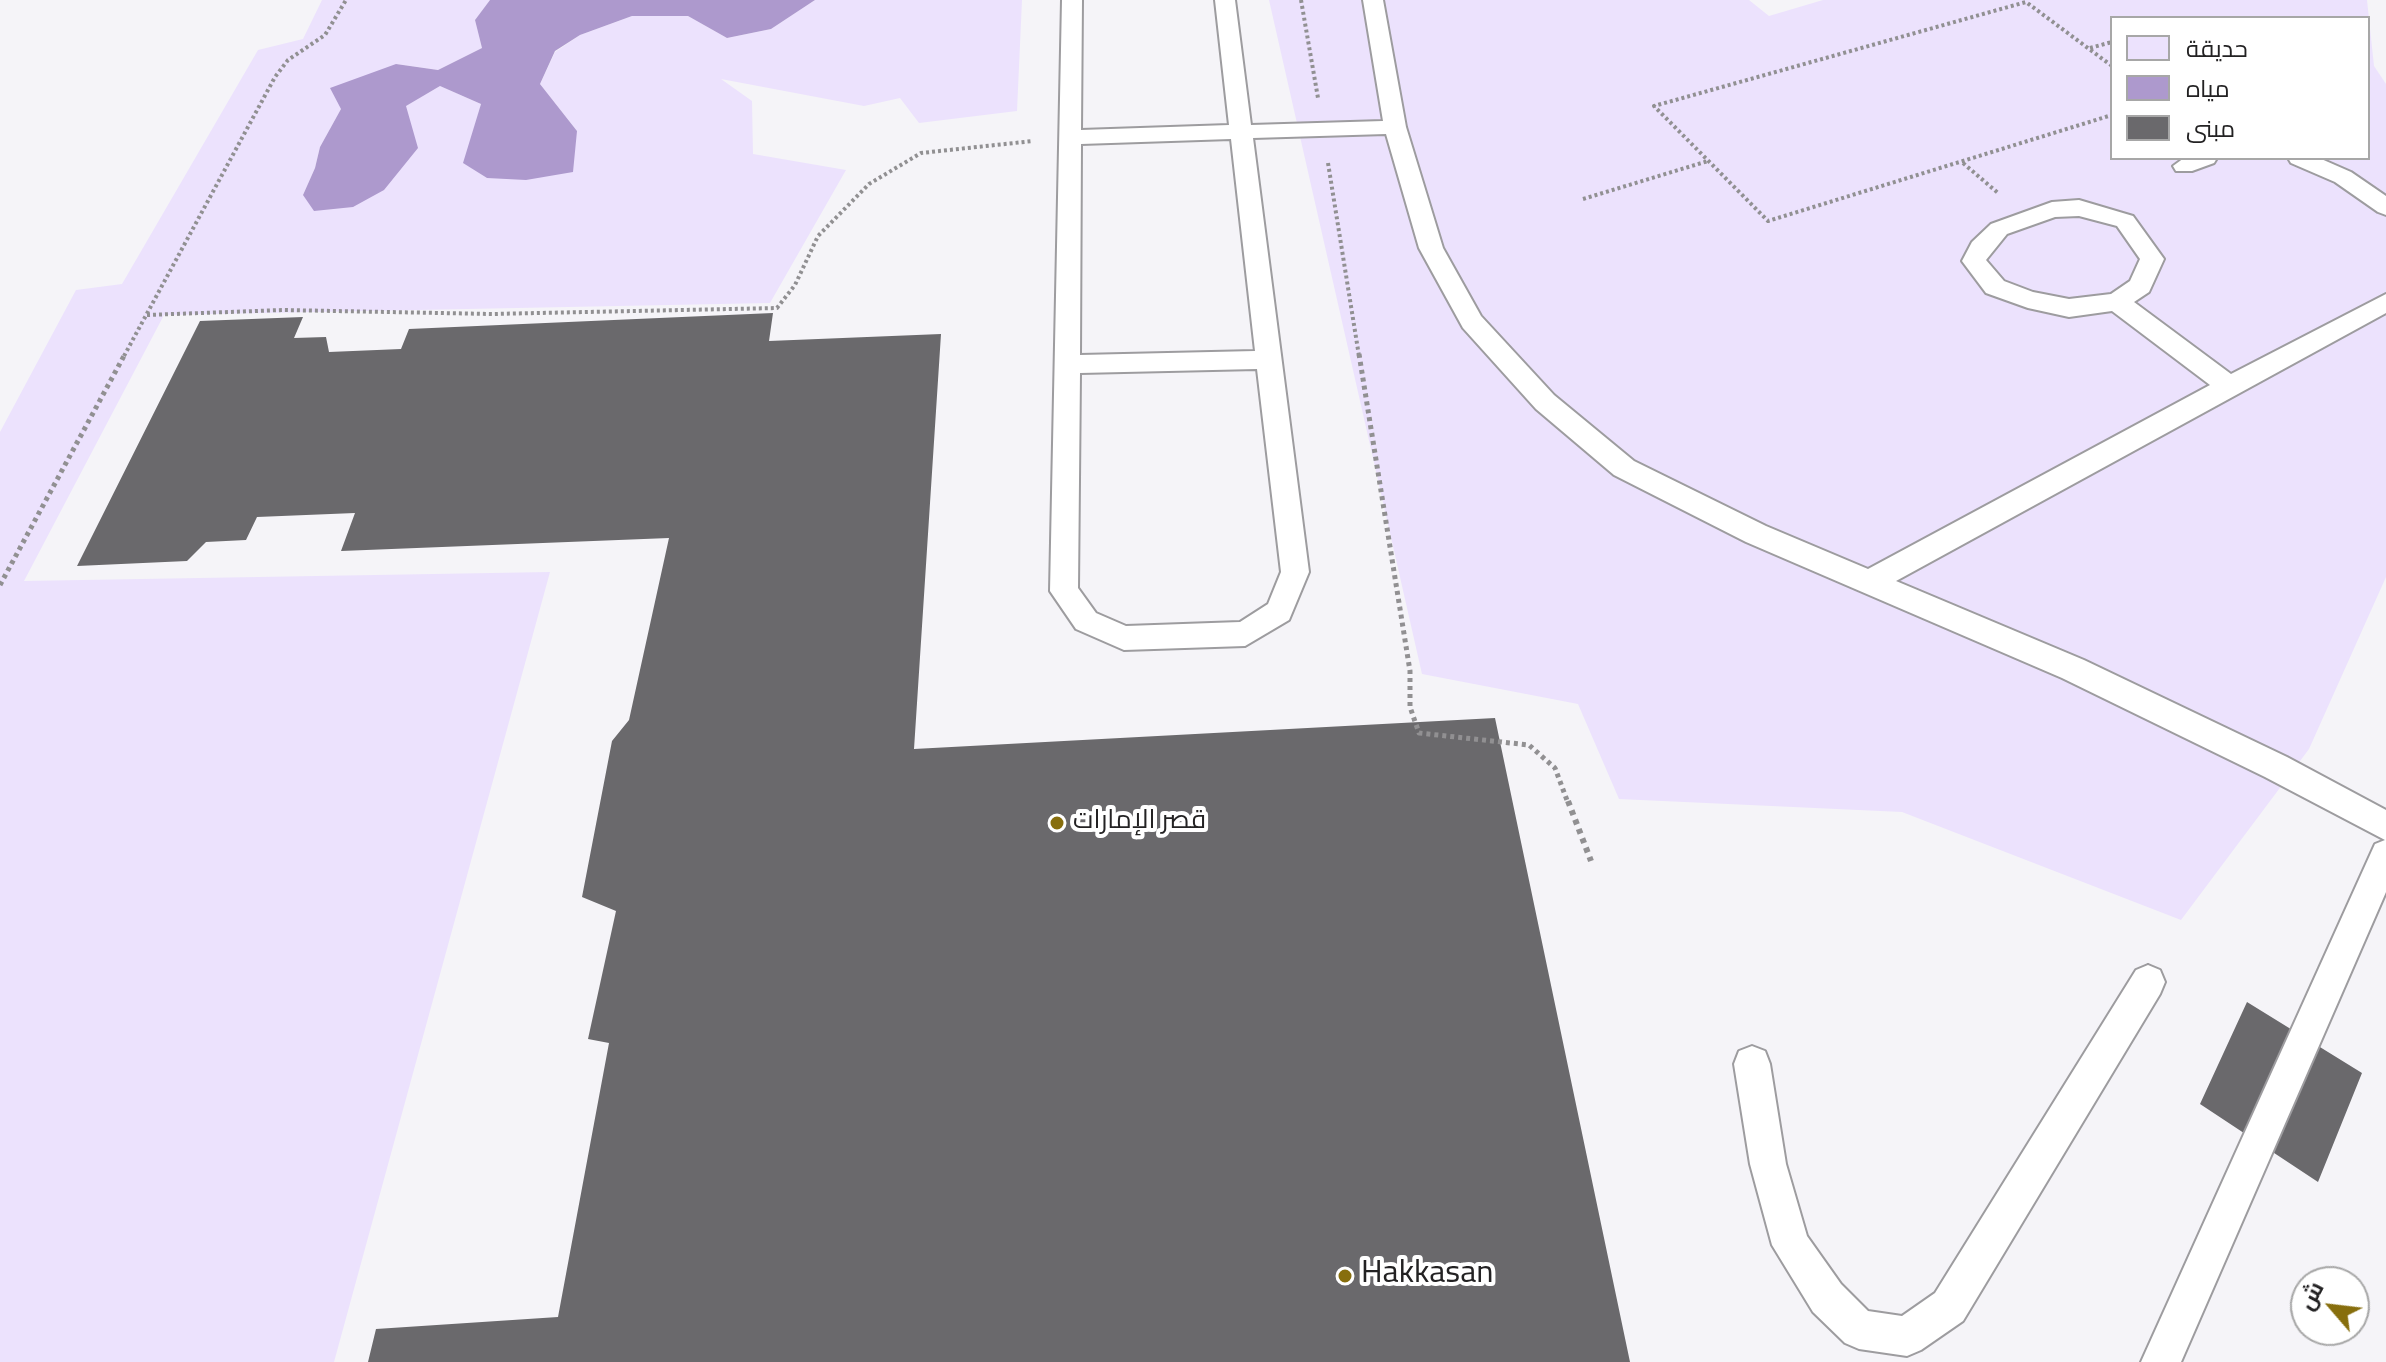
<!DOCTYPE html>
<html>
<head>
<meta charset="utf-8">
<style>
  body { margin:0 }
  #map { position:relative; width:2386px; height:1362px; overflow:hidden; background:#f5f4f8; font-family:Georgia,Cairo,serif }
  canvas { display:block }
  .legend { position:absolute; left:2110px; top:16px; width:260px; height:144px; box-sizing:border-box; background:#fff; border:2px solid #a7a7a7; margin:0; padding:10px 14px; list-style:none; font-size:24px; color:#232223 }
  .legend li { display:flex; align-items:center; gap:16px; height:40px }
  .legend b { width:40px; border:2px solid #a7a7a7 }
  .north { position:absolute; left:2290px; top:1266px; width:80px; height:80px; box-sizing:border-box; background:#fff; border:2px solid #a7a7a7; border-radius:50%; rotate:298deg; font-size:22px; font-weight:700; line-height:32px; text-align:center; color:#232223 }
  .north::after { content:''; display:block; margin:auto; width:28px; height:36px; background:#876e0d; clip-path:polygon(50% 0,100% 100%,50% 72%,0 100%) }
</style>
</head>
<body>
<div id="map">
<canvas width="2386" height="1362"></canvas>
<ul class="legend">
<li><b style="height:22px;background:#ece2fd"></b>حديقة</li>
<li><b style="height:22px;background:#ad99cd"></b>مياه</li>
<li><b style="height:22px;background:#6a696c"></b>مبنى</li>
</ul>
<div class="north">ش</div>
</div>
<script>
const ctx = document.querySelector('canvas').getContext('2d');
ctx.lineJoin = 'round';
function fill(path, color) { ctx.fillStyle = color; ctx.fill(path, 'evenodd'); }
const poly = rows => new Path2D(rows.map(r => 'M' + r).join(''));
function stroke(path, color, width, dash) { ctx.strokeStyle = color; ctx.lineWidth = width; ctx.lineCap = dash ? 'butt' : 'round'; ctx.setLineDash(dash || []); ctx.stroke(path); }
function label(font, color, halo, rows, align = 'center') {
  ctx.font = font + ' Georgia,Cairo,serif'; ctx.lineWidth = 8; ctx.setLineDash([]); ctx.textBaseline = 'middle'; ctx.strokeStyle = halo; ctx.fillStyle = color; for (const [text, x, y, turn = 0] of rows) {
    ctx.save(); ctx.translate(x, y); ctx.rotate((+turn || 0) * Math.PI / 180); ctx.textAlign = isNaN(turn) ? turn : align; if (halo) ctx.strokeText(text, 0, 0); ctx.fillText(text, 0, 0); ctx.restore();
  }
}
fill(poly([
  [322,0,490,0,475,20,482,48,438,70,396,64,341,109,320,147,315,168,303,195,405,106,440,86,481,104,464,163,487,178,577,131,540,84,555,52,580,35,632,16,688,16,727,38,771,29,815,0,1022,0,1017,111,919,123,900,98,864,106,721,79,752,101,753,154,846,170,770,303,164,315,24,581,550,572,334,1362,0,1362,0,432,76,290,122,284,258,50,303,39],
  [1269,0,1749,0,1769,16,1823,0,2367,0,2374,66,2386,84,2386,577,2309,749,2181,920,1902,812,1619,799,1578,704,1422,674],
  [2112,18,2368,18,2368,158,2112,158]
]), '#ece2fd');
fill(poly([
  [490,0,815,0,771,29,727,38,688,16,632,16,580,35,555,51,540,84,577,131,573,172,526,180,487,178,463,163,481,104,440,86,406,106,418,148,384,190,353,207,314,211,303,195,315,168,320,147,341,109,330,88,396,64,438,70,482,48,475,20]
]), '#ad99cd');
fill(poly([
  [773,313,769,341,941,334,914,749,1495,718,1630,1362,368,1362,376,1329,558,1317,609,1043,588,1039,616,911,582,897,612,741,629,720,669,538,341,551,355,513,257,517,246,540,206,542,187,561,77,566,200,321,303,317,294,338,326,337,329,352,401,349,409,329],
  [2247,1002,2362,1073,2318,1182,2200,1104]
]), '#6a696c');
const service = poly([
  [1062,0,1082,0,1081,130,1229,125,1215,0,1235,0,1251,125,1383,121,1363,0,1383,0,1406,127,1443,248,1481,316,1554,395,1634,461,1766,526,1868,569,2210,385,2112,311,2069,317,2028,308,1986,293,1962,261,1972,242,1991,224,2052,202,2079,200,2133,216,2164,259,2149,292,2134,302,2231,374,2386,294,2386,313,1896,581,2084,660,2287,757,2386,810,2386,892,2181,1362,2141,1362,2375,844,2385,840,2265,777,2062,678,1746,542,1614,475,1536,409,1463,328,1419,248,1386,134,1253,138,1309,572,1289,620,1245,646,1124,650,1076,629,1050,591,1062,0],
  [1231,139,1255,351,1080,355,1081,144,1231,139],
  [2079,216,2117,226,2140,259,2130,281,2111,294,2069,299,2033,292,2004,281,1986,260,2007,234,2055,217,2079,216],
  [1257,369,1281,572,1268,604,1240,622,1126,626,1096,613,1078,588,1080,373,1257,369],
  [2184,158,2217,158,2214,163,2192,171,2176,171,2173,166,2184,158],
  [2288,158,2319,158,2351,172,2386,196,2386,215,2378,212,2335,182,2291,163,2288,158],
  [2148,965,2160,970,2165,982,2160,994,1963,1321,1921,1350,1907,1356,1859,1349,1845,1343,1813,1312,1772,1245,1750,1164,1734,1064,1739,1051,1752,1046,1765,1051,1770,1064,1786,1164,1807,1236,1841,1284,1868,1311,1902,1316,1935,1293,2136,970,2148,965]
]);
stroke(service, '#9d9c9f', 4);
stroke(poly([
  [1301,0,1318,98],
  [2090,48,2112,42],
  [2112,66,2026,2,1654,106,1768,221,2112,115],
  [1328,163,1359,356],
  [1963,163,1998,193],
  [1583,199,1708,161],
  [147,315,283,310,492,314,777,308,795,285,818,236,869,184,921,153,1033,141],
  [124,356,275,77,288,60,325,35,346,0]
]), '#919092', 4, [3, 3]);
stroke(poly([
  [1359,354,1410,671,1410,707,1419,733,1529,745,1555,768,1568,803],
  [0,585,125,354]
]), '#919092', 5, [4, 4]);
stroke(poly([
  [1568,801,1591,861]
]), '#919092', 6, [5, 5]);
fill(service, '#fff');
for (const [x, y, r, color] of [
  [1057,823,8,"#876e0d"],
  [1345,1276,8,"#876e0d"]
]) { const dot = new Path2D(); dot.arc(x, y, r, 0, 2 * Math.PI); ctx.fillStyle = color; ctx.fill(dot); stroke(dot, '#fff', 3); }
label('26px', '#232223', '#fff', [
  ["قصر الإمارات",1073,823]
], 'left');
label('32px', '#232223', '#fff', [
  ["Hakkasan",1361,1276]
], 'left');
</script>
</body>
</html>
